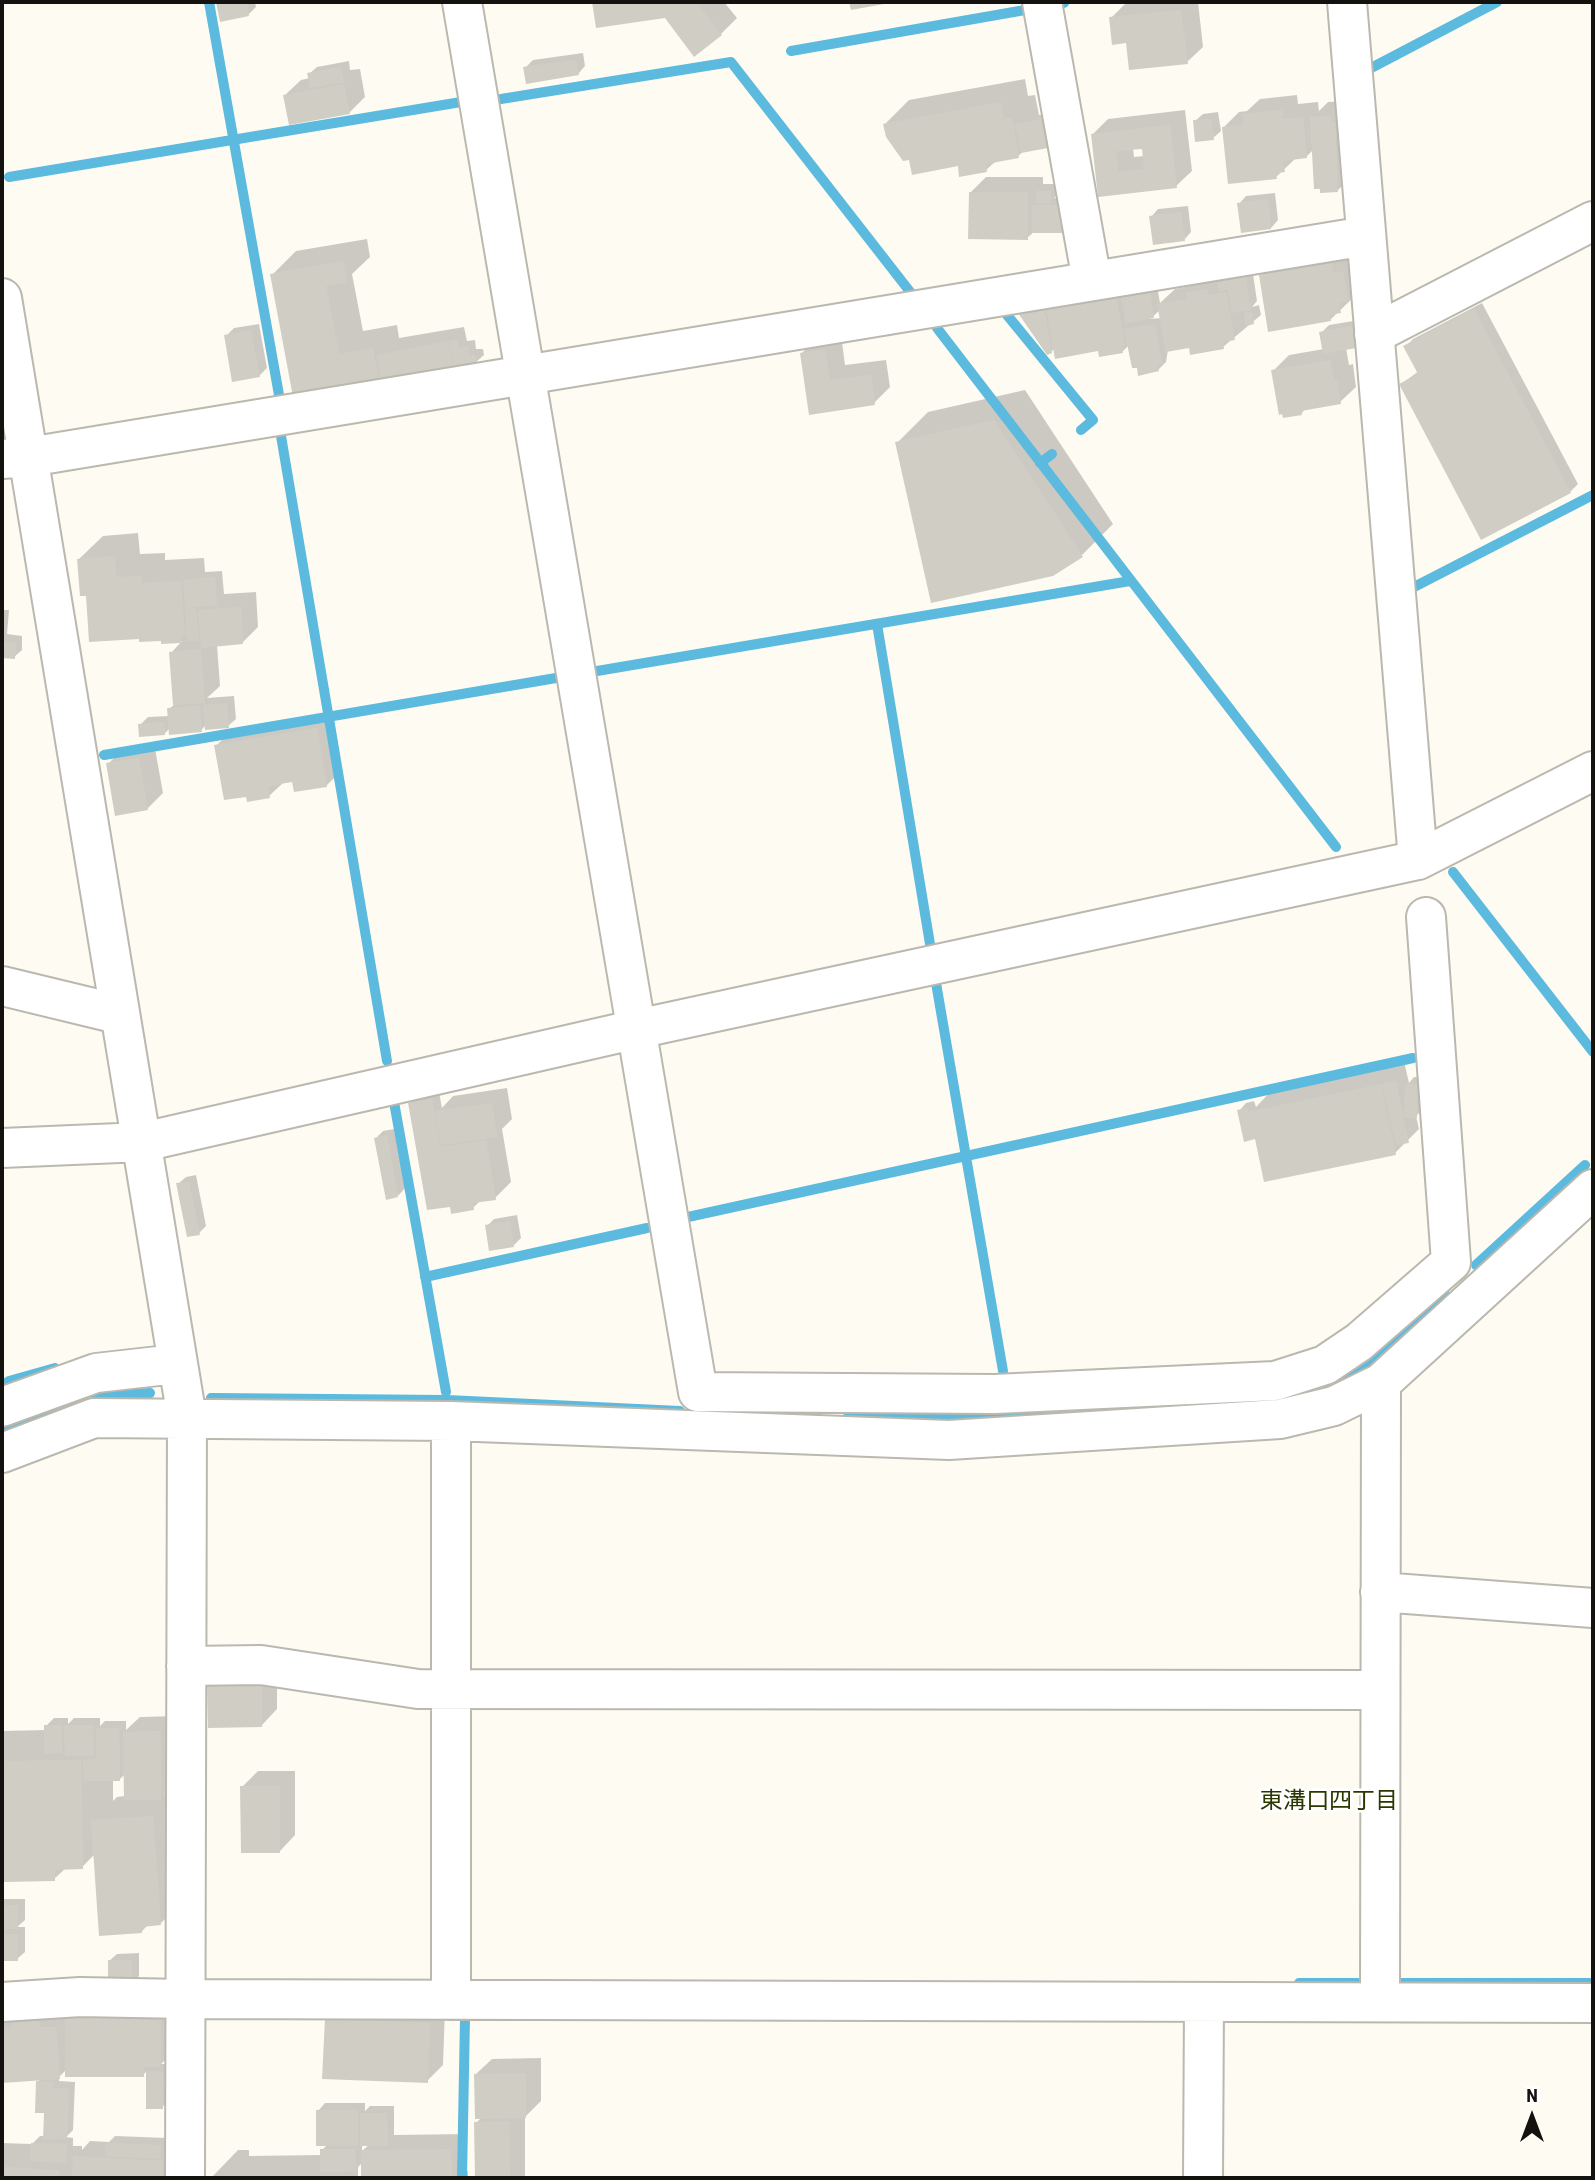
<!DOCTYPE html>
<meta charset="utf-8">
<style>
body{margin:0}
#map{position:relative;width:1595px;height:2180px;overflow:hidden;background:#fefcf2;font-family:"Roboto Condensed",sans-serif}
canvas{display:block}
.frame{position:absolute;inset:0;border:4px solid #13120f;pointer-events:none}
.north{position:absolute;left:1497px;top:2082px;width:70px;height:70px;-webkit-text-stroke:5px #fff;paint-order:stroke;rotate:0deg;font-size:19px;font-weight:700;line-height:28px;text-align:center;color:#13120f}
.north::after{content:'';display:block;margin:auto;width:24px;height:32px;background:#13120f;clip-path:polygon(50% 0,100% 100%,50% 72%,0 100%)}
</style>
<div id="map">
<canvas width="1595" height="2180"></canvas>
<div class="frame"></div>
<div class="north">N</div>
</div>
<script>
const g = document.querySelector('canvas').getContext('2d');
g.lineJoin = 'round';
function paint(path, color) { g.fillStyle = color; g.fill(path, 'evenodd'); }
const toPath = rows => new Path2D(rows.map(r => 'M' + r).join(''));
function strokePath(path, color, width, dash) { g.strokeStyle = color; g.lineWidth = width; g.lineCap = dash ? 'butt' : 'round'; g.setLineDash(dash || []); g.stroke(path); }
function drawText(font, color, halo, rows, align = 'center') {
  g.font = font + ' "Roboto Condensed","Noto Sans JP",sans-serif'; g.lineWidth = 5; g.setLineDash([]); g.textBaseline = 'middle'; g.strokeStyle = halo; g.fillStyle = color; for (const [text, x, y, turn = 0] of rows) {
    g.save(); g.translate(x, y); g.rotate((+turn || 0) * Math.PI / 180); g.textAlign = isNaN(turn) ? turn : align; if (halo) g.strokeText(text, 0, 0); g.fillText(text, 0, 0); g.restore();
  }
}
const shadow = toPath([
 [218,2,255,2,256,7,249,14,221,19],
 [593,2,724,2,737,18,721,34,666,17,597,26],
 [1127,2,1198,2,1203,47,1187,62,1128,42,1111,18],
 [583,53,585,66,578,74,525,68,533,60],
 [349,61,350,70,360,69,365,97,349,113,285,95,301,80,310,78,309,74,317,67],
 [1025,79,1028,96,1035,95,1039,115,1050,113,1055,139,1047,146,1024,151,1018,156,996,161,986,170,911,158,885,124,909,100],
 [1297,95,1298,104,1318,102,1319,111,1328,102,1346,101,1353,175,1337,191,1314,149,1307,156,1297,157,1276,177,1223,128,1239,112,1247,111,1260,99],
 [1185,110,1192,171,1176,186,1099,195,1092,135,1108,119],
 [1143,147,1144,156,1134,157,1133,148],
 [1218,112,1221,131,1213,138,1195,121,1203,114],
 [986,177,1043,177,1043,184,1058,184,1058,194,1054,198,1069,198,1069,223,1061,231,1035,231,1027,238,970,193],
 [1275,193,1278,220,1271,228,1239,204,1246,196],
 [1188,206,1191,232,1184,240,1151,217,1158,209],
 [367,239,370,257,352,274,363,331,397,325,399,338,464,327,467,341,475,340,476,349,483,349,484,355,476,362,455,363,453,366,382,376,379,379,294,395,272,275,296,251],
 [1347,248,1356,295,1330,320,1260,276,1276,260],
 [1252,267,1257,301,1252,307,1259,305,1261,315,1223,347,1191,346,1168,350,1166,362,1158,370,1129,345,1123,351,1055,348,1051,352,1020,313,1157,286,1160,303,1175,289,1196,285,1203,277],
 [1160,310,1161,318,1150,319],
 [1482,303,1578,484,1570,492,1482,538,1401,384,1419,371,1406,346,1413,339],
 [1359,320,1362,339,1355,347,1346,348,1349,365,1353,364,1356,387,1340,402,1306,408,1301,414,1273,371,1289,355,1324,349,1321,333,1329,325],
 [259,324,267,368,259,376,226,336,234,328],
 [841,334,845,365,886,360,890,387,874,403,810,413,802,353,817,337],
 [1025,390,1113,524,1082,555,897,443,928,412],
 [138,533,140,554,165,553,165,560,204,558,205,572,222,571,224,594,256,592,258,627,242,643,217,645,220,686,207,698,234,696,236,719,228,726,206,725,201,730,170,728,164,734,140,725,148,717,169,716,169,709,175,704,171,653,182,641,163,643,163,639,88,594,79,559,103,536],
 [2,610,9,610,7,634,22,636,22,650,14,657,2,656],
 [333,713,342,770,326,786,294,780,284,782,269,796,216,746,232,730],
 [154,743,163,793,147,809,108,764,124,748],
 [1404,1061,1409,1083,1414,1077,1424,1077,1424,1108,1416,1116,1419,1129,1395,1153,1256,1135,1239,1111,1246,1103,1254,1101,1256,1107,1274,1088],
 [507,1088,512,1119,502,1129,511,1182,495,1198,481,1200,473,1208,410,1103,418,1096,439,1092,442,1108,453,1096],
 [394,1129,405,1188,398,1196,376,1138,383,1131],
 [196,1175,206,1226,199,1233,178,1184,186,1177],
 [517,1215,521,1238,513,1246,487,1226,494,1219],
 [277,1669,277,1709,262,1725,209,1685],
 [176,1716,176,1782,164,1794,176,1793,184,1900,160,1924,149,1924,141,1932,95,1854,82,1867,66,1868,54,1879,2,1869,2,1731,46,1730,46,1726,54,1718,68,1718,68,1724,74,1718,100,1718,100,1726,105,1721,126,1721,126,1730,140,1717],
 [125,1774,125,1796,117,1797,113,1801,113,1779,120,1779],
 [258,1771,295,1771,295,1835,280,1851,242,1787],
 [2,1899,25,1899,25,1920,17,1927,25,1927,25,1952,17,1959,2,1960],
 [139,1953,139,1976,132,1983,109,1961,117,1954],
 [176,2000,176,2049,161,2064,170,2064,170,2100,162,2107,147,2107,147,2071,143,2075,67,2069,59,2077,59,2081,75,2082,73,2130,66,2137,73,2138,73,2146,82,2146,82,2150,90,2141,109,2142,115,2136,167,2138,177,2166,165,2178,2,2178,2,2143,32,2144,40,2136,45,2136,46,2112,37,2082,41,2079,2,2081,2,2016],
 [343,2004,445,2008,443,2065,427,2081,327,2020],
 [541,2058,541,2101,525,2117,525,2178,477,2178,476,2123,482,2117,476,2074,492,2059],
 [325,2103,365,2103,365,2111,370,2106,394,2106,394,2135,467,2134,467,2164,461,2171,468,2171,468,2178,363,2178,363,2162,358,2167,358,2178,211,2178,238,2150,249,2150,249,2156,322,2155,322,2150,328,2144,318,2111],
 [362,2144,370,2144,362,2151]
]);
const stream = toPath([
 [209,2,279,395],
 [1064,2,1064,3],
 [791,51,1025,10],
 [1373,67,1497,2],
 [501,99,731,62,911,293],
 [9,177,461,102],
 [1007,315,1093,420,1081,430],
 [937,328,1336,847],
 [281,436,387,1061],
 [1040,463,1052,454],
 [1414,587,1593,495],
 [877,624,930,944],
 [597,671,1130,581],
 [104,755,556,678],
 [1453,872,1593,1052],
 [936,983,1003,1371],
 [394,1102,446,1392],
 [688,1217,1413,1058],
 [1476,1265,1585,1165],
 [425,1277,647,1228],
 [2,1386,9,1381,55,1368],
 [1311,1394,1349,1378,1445,1294],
 [211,1398,447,1400,680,1411],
 [847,1418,978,1416,1128,1410],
 [2,1430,101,1395,150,1393],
 [1391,1978,1391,1983,1593,1983],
 [1299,1983,1363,1983],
 [462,2178,465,2018]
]);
const building = toPath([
 [216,2,247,2,249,16,220,22],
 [592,2,696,2,722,35,694,57,665,18,596,28],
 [849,2,889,2,890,3,851,10],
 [1181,10,1188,64,1129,70,1126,43,1112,45,1109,17],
 [576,60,579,75,526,84,523,67],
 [341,67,344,82,310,88,307,73],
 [344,84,350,114,289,125,283,95],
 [1001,102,1004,119,1012,118,1019,158,986,164,987,172,959,177,958,166,912,175,909,160,903,161,886,137,883,124],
 [1282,110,1283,119,1303,117,1307,158,1283,161,1285,172,1276,173,1277,179,1228,184,1222,127,1243,125,1242,114],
 [1331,116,1331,122,1335,122,1338,192,1320,193,1320,189,1314,189,1310,117],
 [1043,119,1048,148,1021,153,1015,124],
 [1211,119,1214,140,1195,142,1193,120],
 [1170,125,1177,188,1098,197,1091,134],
 [1142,149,1144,169,1118,172,1116,151],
 [1036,191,1051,191,1051,204,1036,203],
 [969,192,1028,192,1028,240,968,239],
 [1268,199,1271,229,1241,233,1237,203],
 [1032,205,1062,205,1062,233,1032,233],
 [1181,212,1185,241,1153,245,1149,216],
 [343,261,347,282,326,286,339,354,373,348,379,381,293,397,270,274],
 [1332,263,1334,273,1343,271,1349,301,1339,303,1341,313,1329,315,1331,321,1268,332,1259,275],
 [1245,273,1251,310,1232,313,1228,289,1219,291,1217,278],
 [1207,289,1208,295,1226,292,1235,340,1223,342,1224,349,1190,355,1189,348,1166,352,1157,304,1187,299,1186,293],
 [1150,293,1154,318,1126,323,1121,298],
 [1116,296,1125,346,1122,346,1123,353,1099,357,1098,351,1055,359,1046,308],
 [1044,308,1052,353,1047,355,1018,313],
 [1474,309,1571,493,1481,540,1399,384,1418,374,1403,346],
 [1252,312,1254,324,1246,326,1244,313],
 [1155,324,1162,363,1158,364,1159,371,1138,376,1137,368,1132,368,1124,329],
 [1352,326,1356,348,1323,354,1319,332],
 [251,330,260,377,232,382,224,335],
 [457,340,459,348,468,346,469,356,475,355,477,364,454,368,449,341],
 [448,341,453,368,381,381,377,355],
 [825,349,830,380,871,375,875,405,809,415,800,353],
 [1330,360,1334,380,1337,379,1341,404,1301,411,1302,415,1283,418,1282,414,1279,415,1271,370],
 [994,420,1083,557,1053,576,931,603,895,442],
 [115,556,116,577,142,576,142,583,181,581,185,636,181,636,181,643,161,644,161,641,139,642,139,639,89,642,86,596,80,596,77,559],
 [215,577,217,605,185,608,183,580],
 [241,607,243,644,201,648,198,610],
 [196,608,199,641,187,641,185,609],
 [2,641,16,643,15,659,2,658],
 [201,649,205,703,173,705,169,652],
 [227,703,229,728,205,730,203,705],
 [200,706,202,732,169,735,167,708],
 [164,722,165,735,139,737,138,724],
 [317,728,327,787,294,792,292,782,268,786,270,798,247,802,246,797,224,800,214,745],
 [139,758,148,810,115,816,106,763],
 [1396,1081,1409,1143,1396,1145,1382,1084],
 [1381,1084,1396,1155,1264,1182,1255,1139,1244,1142,1237,1110,1247,1108,1248,1112],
 [1405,1084,1417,1084,1417,1118,1404,1118],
 [432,1099,440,1147,486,1140,496,1200,473,1203,474,1210,451,1214,450,1207,427,1210,408,1103],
 [492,1103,497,1137,441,1145,435,1111],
 [387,1135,398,1197,386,1200,374,1138],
 [189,1182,200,1235,187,1237,176,1183],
 [510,1221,514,1247,489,1251,485,1225],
 [207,1684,262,1684,262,1727,208,1728],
 [44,1725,61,1725,62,1753,44,1754],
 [64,1725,93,1725,94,1756,65,1756],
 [96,1728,119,1728,120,1781,84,1781,83,1760,96,1759],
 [161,1731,161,1800,124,1800,123,1732],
 [81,1760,83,1869,55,1870,55,1881,4,1882,4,1870,2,1870,2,1761],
 [240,1786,280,1786,280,1853,241,1853],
 [153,1816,161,1925,142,1927,142,1933,99,1936,91,1820],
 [2,1905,18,1905,18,1929,2,1929],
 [2,1934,18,1934,18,1961,2,1961],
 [108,1960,132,1960,132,1985,108,1985],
 [65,2016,161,2016,161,2067,144,2067,144,2077,65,2077],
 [39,2019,40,2027,56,2027,60,2079,2,2083,2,2030,11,2029,10,2021],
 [325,2019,430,2023,428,2083,322,2079],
 [146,2071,163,2071,163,2109,146,2109],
 [526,2073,526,2118,475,2119,474,2074],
 [36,2081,53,2082,53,2088,69,2089,67,2139,43,2139,44,2113,35,2113],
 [316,2110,358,2110,358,2146,316,2146],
 [360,2113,387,2113,388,2146,360,2146],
 [509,2121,510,2178,475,2178,474,2122],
 [31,2143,67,2144,66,2163,30,2161],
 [106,2143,161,2145,160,2159,105,2156],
 [320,2149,355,2149,356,2171,320,2172],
 [451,2149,452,2178,361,2178,361,2150],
 [73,2156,163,2161,162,2178,72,2178],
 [2,2167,59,2170,58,2178,2,2178]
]);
const minor = toPath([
 [462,2,698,1392,995,1394,1275,1381,1325,1365,1359,1342,1451,1262,1426,917],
 [1042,2,1092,281],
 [1347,2,1418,860],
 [2,298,187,1418,185,2178],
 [1374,334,1593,221],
 [2,459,29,457,1366,236],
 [2,986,118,1014],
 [2,1148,143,1142,637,1029,1418,860,1593,771],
 [2,1407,96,1373,176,1364],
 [451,1421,451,2000],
 [2,1453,94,1418,451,1421,949,1440,1280,1419,1334,1406,1381,1383,1593,1189],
 [1380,1592,1593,1608],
 [186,1666,261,1665,418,1689,1380,1690],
 [2,2002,80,1997,185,1999,1593,2003],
 [1380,2002,1381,1383],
 [1203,2178,1204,2002]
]);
const neighbourhoodNames = [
 ["東溝口四丁目",1329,1802]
];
paint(shadow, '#0003');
strokePath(stream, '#5cbade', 10);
paint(building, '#d0cec4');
strokePath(minor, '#bab8af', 42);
strokePath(minor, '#fff', 38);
drawText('23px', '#2a3800', '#fff', neighbourhoodNames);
</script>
